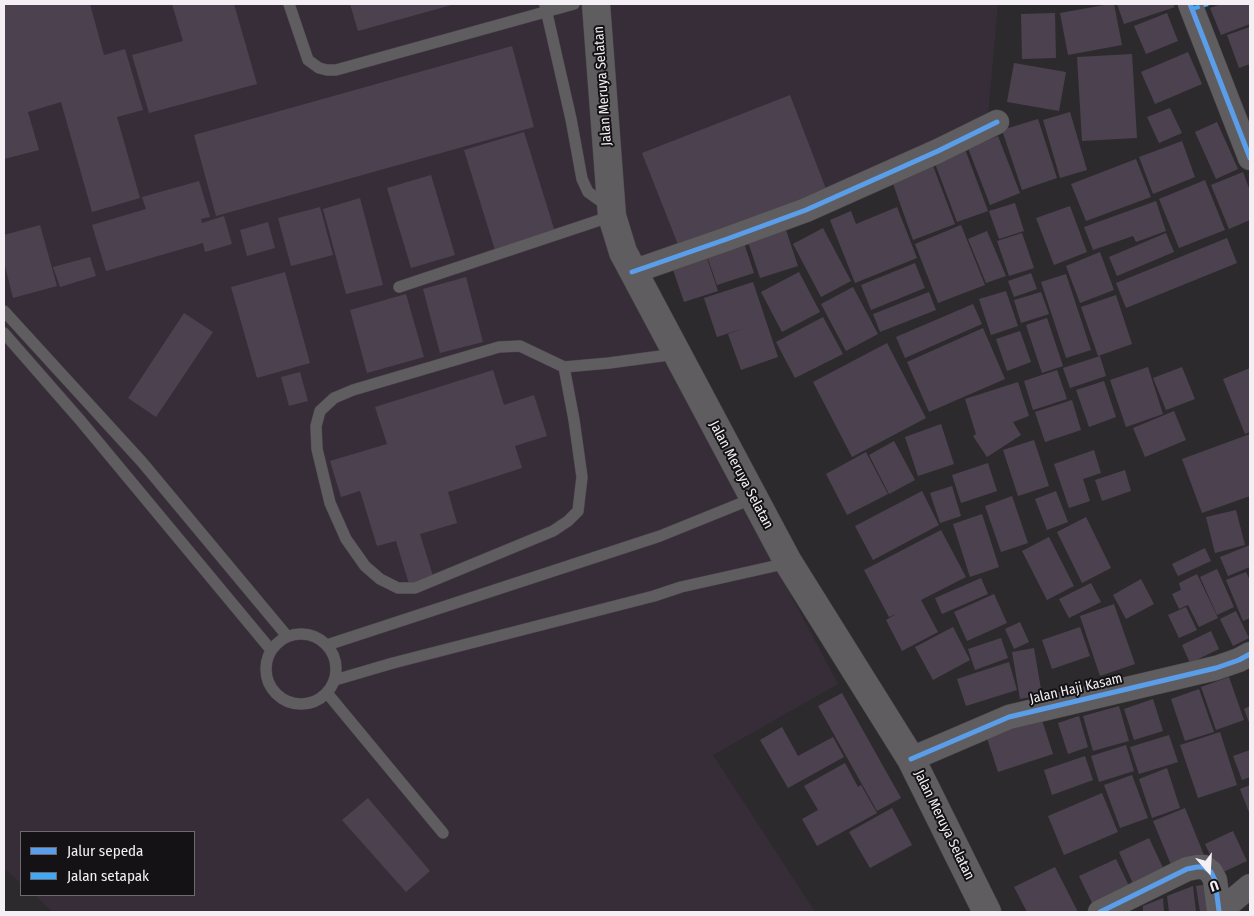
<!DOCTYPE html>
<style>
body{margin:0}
#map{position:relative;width:1254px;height:916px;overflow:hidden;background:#2d2a2e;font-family:"Fira Sans Condensed",sans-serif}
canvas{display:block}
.frame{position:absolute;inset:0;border:5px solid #f3eff5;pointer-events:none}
.legend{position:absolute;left:20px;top:831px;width:175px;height:65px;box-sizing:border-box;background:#141215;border:1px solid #6d6a6f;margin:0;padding:6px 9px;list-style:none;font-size:15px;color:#f3eff5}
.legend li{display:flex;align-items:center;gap:10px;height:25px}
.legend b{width:25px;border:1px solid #6d6a6f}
.north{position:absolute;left:1184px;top:846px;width:50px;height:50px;-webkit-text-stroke:4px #141215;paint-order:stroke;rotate:161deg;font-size:14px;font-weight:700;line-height:20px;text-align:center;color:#f3eff5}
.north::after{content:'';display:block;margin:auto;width:18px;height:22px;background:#f3eff5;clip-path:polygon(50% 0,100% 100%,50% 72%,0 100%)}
</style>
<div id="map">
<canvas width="1254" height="916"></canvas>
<div class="frame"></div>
<ul class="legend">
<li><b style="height:6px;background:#5a9eea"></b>Jalur sepeda</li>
<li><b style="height:6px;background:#3fa9f5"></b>Jalan setapak</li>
</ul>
<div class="north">U</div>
</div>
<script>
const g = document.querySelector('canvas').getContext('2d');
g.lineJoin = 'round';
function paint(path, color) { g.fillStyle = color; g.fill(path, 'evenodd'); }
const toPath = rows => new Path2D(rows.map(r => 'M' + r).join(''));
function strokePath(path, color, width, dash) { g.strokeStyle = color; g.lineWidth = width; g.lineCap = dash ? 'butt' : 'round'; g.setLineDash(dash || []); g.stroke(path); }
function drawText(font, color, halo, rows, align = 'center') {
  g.font = font + ' "Fira Sans Condensed",sans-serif'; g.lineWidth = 4; g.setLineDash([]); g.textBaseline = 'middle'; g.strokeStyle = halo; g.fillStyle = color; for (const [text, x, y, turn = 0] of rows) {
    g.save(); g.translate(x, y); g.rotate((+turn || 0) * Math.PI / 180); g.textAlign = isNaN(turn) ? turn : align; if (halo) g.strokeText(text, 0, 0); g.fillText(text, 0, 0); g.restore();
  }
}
const built = toPath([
 [4,4,998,4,988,116,840,194,619,271,838,684,713,755,815,912,53,912,34,895,194,895,194,832,21,832,21,883,4,868]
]);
const building = toPath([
 [4,4,90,4,104,55,125,49,143,110,117,117,140,198,92,212,61,102,28,112,39,150,4,159],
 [172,4,234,4,257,84,149,113,132,55,183,41],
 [350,4,455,4,358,31],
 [1110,4,1114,4,1122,45,1068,55,1060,13],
 [1117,4,1173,4,1175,7,1124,24],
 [1221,4,1250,4,1250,24,1221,35,1210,8],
 [1055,13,1056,58,1022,59,1021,14],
 [1167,13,1178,41,1146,54,1134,26],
 [1250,27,1250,64,1239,68,1227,35],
 [512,46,534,127,216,216,194,135],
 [1188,52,1202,84,1155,104,1141,72],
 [1132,54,1137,138,1082,141,1077,57],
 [1014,63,1066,72,1059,111,1007,102],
 [790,95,826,189,679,247,642,153],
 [1170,108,1182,133,1159,143,1147,117],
 [1070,112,1087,170,1060,178,1043,120],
 [1038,119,1057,178,1022,190,1002,130],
 [1217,122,1238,169,1216,179,1195,132],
 [524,132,555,232,495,250,464,150],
 [998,136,1020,193,990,205,968,148],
 [1182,141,1195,177,1153,194,1139,157],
 [965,149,988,211,957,222,934,161],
 [1136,159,1151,197,1086,221,1071,184],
 [932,163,955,224,913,240,891,178],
 [1243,172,1250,191,1250,220,1229,229,1211,185],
 [431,175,455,255,411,268,387,188],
 [1205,180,1225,230,1179,248,1159,199],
 [199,181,210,217,201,219,202,223,224,216,232,244,205,252,203,243,106,271,92,225,146,209,142,197],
 [360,198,383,285,346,294,323,209],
 [1156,201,1166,231,1136,242,1133,236,1093,250,1084,227],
 [1015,203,1024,231,999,239,989,211],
 [1070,206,1087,252,1054,265,1036,218],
 [320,207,333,255,291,266,278,218],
 [897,207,917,258,855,283,830,220,851,211,856,224],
 [268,222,275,248,247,256,240,230],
 [784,224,798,266,760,278,746,236],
 [40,225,57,286,13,298,4,262,4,235],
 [961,225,985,285,938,303,915,244],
 [823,228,851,281,821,297,793,244],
 [987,231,1006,276,986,283,968,239],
 [1022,233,1034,268,1009,276,997,241],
 [1166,233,1174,252,1117,276,1109,257],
 [1227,238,1237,263,1126,308,1116,283],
 [744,243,754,273,717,285,707,256],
 [705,252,718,291,684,302,671,264],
 [1100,252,1114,290,1080,303,1066,266],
 [90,257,96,276,60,287,53,267],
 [915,263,925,288,871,310,861,285],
 [285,272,310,363,257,378,231,287],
 [799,272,820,312,782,332,761,292],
 [1031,273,1037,289,1014,297,1008,281],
 [1066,274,1091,350,1066,358,1041,282],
 [466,277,483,342,440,353,423,289],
 [753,282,778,357,741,370,728,334,745,328,717,337,704,298],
 [853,287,878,334,846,351,821,304],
 [1006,291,1018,326,991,335,979,299],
 [929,292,936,310,880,332,873,314],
 [1041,292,1049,314,1021,323,1014,300],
 [406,294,424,357,367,373,350,310],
 [1116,295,1132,344,1098,356,1081,307],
 [973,304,982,324,905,358,896,337],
 [184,313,213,332,156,417,128,398],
 [823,317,843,354,795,378,776,342],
 [1047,318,1063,366,1042,373,1026,325],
 [983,328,1005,379,929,412,907,362],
 [1020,331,1031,362,1007,371,996,339],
 [887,343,926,418,852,457,813,382],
 [1100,356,1106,376,1070,388,1063,368],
 [1148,367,1163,414,1126,427,1110,380],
 [1182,367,1195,399,1166,410,1153,378],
 [1250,368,1250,432,1245,434,1223,379],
 [493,370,504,405,534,395,547,436,515,446,522,468,448,492,457,523,420,534,433,576,409,584,396,541,377,546,360,491,341,497,330,461,387,444,375,407],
 [1057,370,1067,399,1033,410,1024,381],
 [300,372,308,401,289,406,281,377],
 [1104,381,1116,417,1089,427,1076,390],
 [1018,382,1029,416,1013,422,1021,435,987,457,973,436,976,434,965,399],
 [1072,400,1081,430,1045,442,1035,412],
 [1174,411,1186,440,1145,457,1133,428],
 [941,424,954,464,918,476,905,437],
 [1250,434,1250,496,1202,513,1182,459],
 [1034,440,1049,486,1018,496,1003,450],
 [894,441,915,480,889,494,869,455],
 [1094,450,1101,473,1083,479,1090,501,1069,508,1054,464],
 [866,452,888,494,847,515,826,474],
 [988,463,997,491,961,503,952,475],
 [1125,470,1131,491,1102,501,1095,480],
 [952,486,961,516,940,523,930,493],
 [922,491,939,525,873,560,855,526],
 [1056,491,1068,522,1047,530,1035,499],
 [1012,496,1028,543,1001,552,985,506],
 [1236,510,1245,545,1215,553,1206,517],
 [982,514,999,567,970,577,953,524],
 [1086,517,1111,568,1082,583,1057,532],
 [941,530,966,577,921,600,938,632,902,651,886,620,896,614,889,617,864,570],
 [1049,537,1074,586,1047,600,1022,551],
 [1250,545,1250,567,1228,576,1220,557],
 [1205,548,1211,561,1178,576,1172,564],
 [1217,569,1234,607,1217,615,1200,577],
 [1246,572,1250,580,1250,618,1243,621,1226,580],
 [1197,574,1218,618,1199,627,1188,605,1179,609,1172,594,1181,590,1179,583],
 [981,578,988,594,942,614,935,598],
 [1141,579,1154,604,1126,619,1113,595],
 [1091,583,1101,602,1069,618,1059,599],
 [994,594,1007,623,967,641,954,612],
 [1114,604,1135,664,1100,676,1080,616],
 [1186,607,1197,630,1179,638,1168,615],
 [1236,611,1249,638,1233,646,1220,619],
 [1020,622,1029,642,1014,649,1005,629],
 [953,627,970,660,933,680,915,647],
 [1080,627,1090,656,1052,669,1042,640],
 [1211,631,1219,649,1190,663,1182,645],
 [1001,638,1008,658,975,670,968,649],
 [1034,648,1042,695,1020,699,1012,652],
 [1009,662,1017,690,966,706,957,679],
 [1229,677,1244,720,1216,730,1201,687],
 [1199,689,1214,732,1185,741,1171,699],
 [842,693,901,798,877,811,818,706],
 [1153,699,1163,731,1134,740,1124,709],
 [1119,706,1129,741,1093,751,1083,716],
 [1250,706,1250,725,1244,709],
 [1079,716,1088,747,1068,754,1058,723],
 [1041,717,1053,754,998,772,986,735],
 [782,727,798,756,833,737,844,757,788,788,760,740],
 [1220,732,1237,785,1198,798,1180,745],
 [1169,735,1178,762,1139,774,1130,747],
 [1126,745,1134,771,1099,782,1091,756],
 [1250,750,1250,777,1242,780,1233,756],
 [1085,756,1093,780,1052,795,1044,770],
 [845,763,858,787,861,785,877,813,817,846,802,819,818,810,804,786],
 [1167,768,1180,808,1152,818,1139,779],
 [1132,775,1148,818,1120,828,1104,785],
 [1250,785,1250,815,1240,789],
 [1102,793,1118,832,1064,855,1048,816],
 [368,798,430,871,406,892,342,820],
 [892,808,912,845,870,868,849,832],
 [1185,808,1206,860,1174,872,1153,821],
 [1233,831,1247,861,1219,874,1205,844],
 [1149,838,1165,872,1134,886,1119,852],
 [1116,859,1130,888,1093,905,1079,876],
 [1055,867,1078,912,1027,912,1014,887],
 [1213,883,1217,912,1200,912,1196,886],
 [1193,886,1196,912,1169,912,1167,896],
 [1163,898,1164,912,1143,912,1143,906]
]);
const service = toPath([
 [289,4,308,60,319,68,327,70,336,70,574,4],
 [545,5,571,119,582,179,588,192,602,202,611,202],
 [399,287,612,216],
 [4,311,142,462,287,636],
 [4,333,80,420,271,650],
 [564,367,520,346,499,347,353,390,334,398,320,411,316,426,317,449,330,503,346,539,365,566,380,579,398,588,415,588,553,531,568,521,578,511,582,477,574,420,564,367,609,363,676,354],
 '266 669a35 35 0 1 1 70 0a35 35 0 1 1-70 0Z',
 [327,645,660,536,754,498],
 [335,680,393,663,654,596,681,587,788,563],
 [327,693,443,833]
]);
const minor = toPath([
 [1190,4,1250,158],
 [632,272,727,239,806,210,938,151,997,122],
 [911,759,1009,717,1216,668,1239,660,1250,654],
 [1100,912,1187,869,1197,867,1204,867,1211,872,1215,880,1219,911],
 [1219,912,1250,886]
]);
const secondary = toPath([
 [596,4,612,216,623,252,788,562,911,759,987,912]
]);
const quiet = toPath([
 [1192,9,1208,4]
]);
const cycleway = toPath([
 [1190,4,1250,158],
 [632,272,727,239,806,210,938,151,997,122],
 [911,759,1009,717,1216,668,1239,660,1250,654],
 [1100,912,1187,869,1197,867,1204,867,1211,872,1215,880,1219,911]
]);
const streetNames = [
 ["Jalan Meruya Selatan",603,86,-94],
 ["Jalan Meruya Selatan",741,475,62],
 ["Jalan Haji Kasam",1076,689,-13],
 ["Jalan Meruya Selatan",944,825,64]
];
paint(built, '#362d38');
paint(building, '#4c424f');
strokePath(service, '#4a474b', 12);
strokePath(minor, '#4a474b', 25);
strokePath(secondary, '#4a474b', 29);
strokePath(service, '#605d60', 11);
strokePath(minor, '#605d60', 24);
strokePath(secondary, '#605d60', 28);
strokePath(quiet, '#3fa9f5', 4, [8, 4]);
strokePath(cycleway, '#5a9eea', 5);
drawText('14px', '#f3eff5', '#141215', streetNames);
</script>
